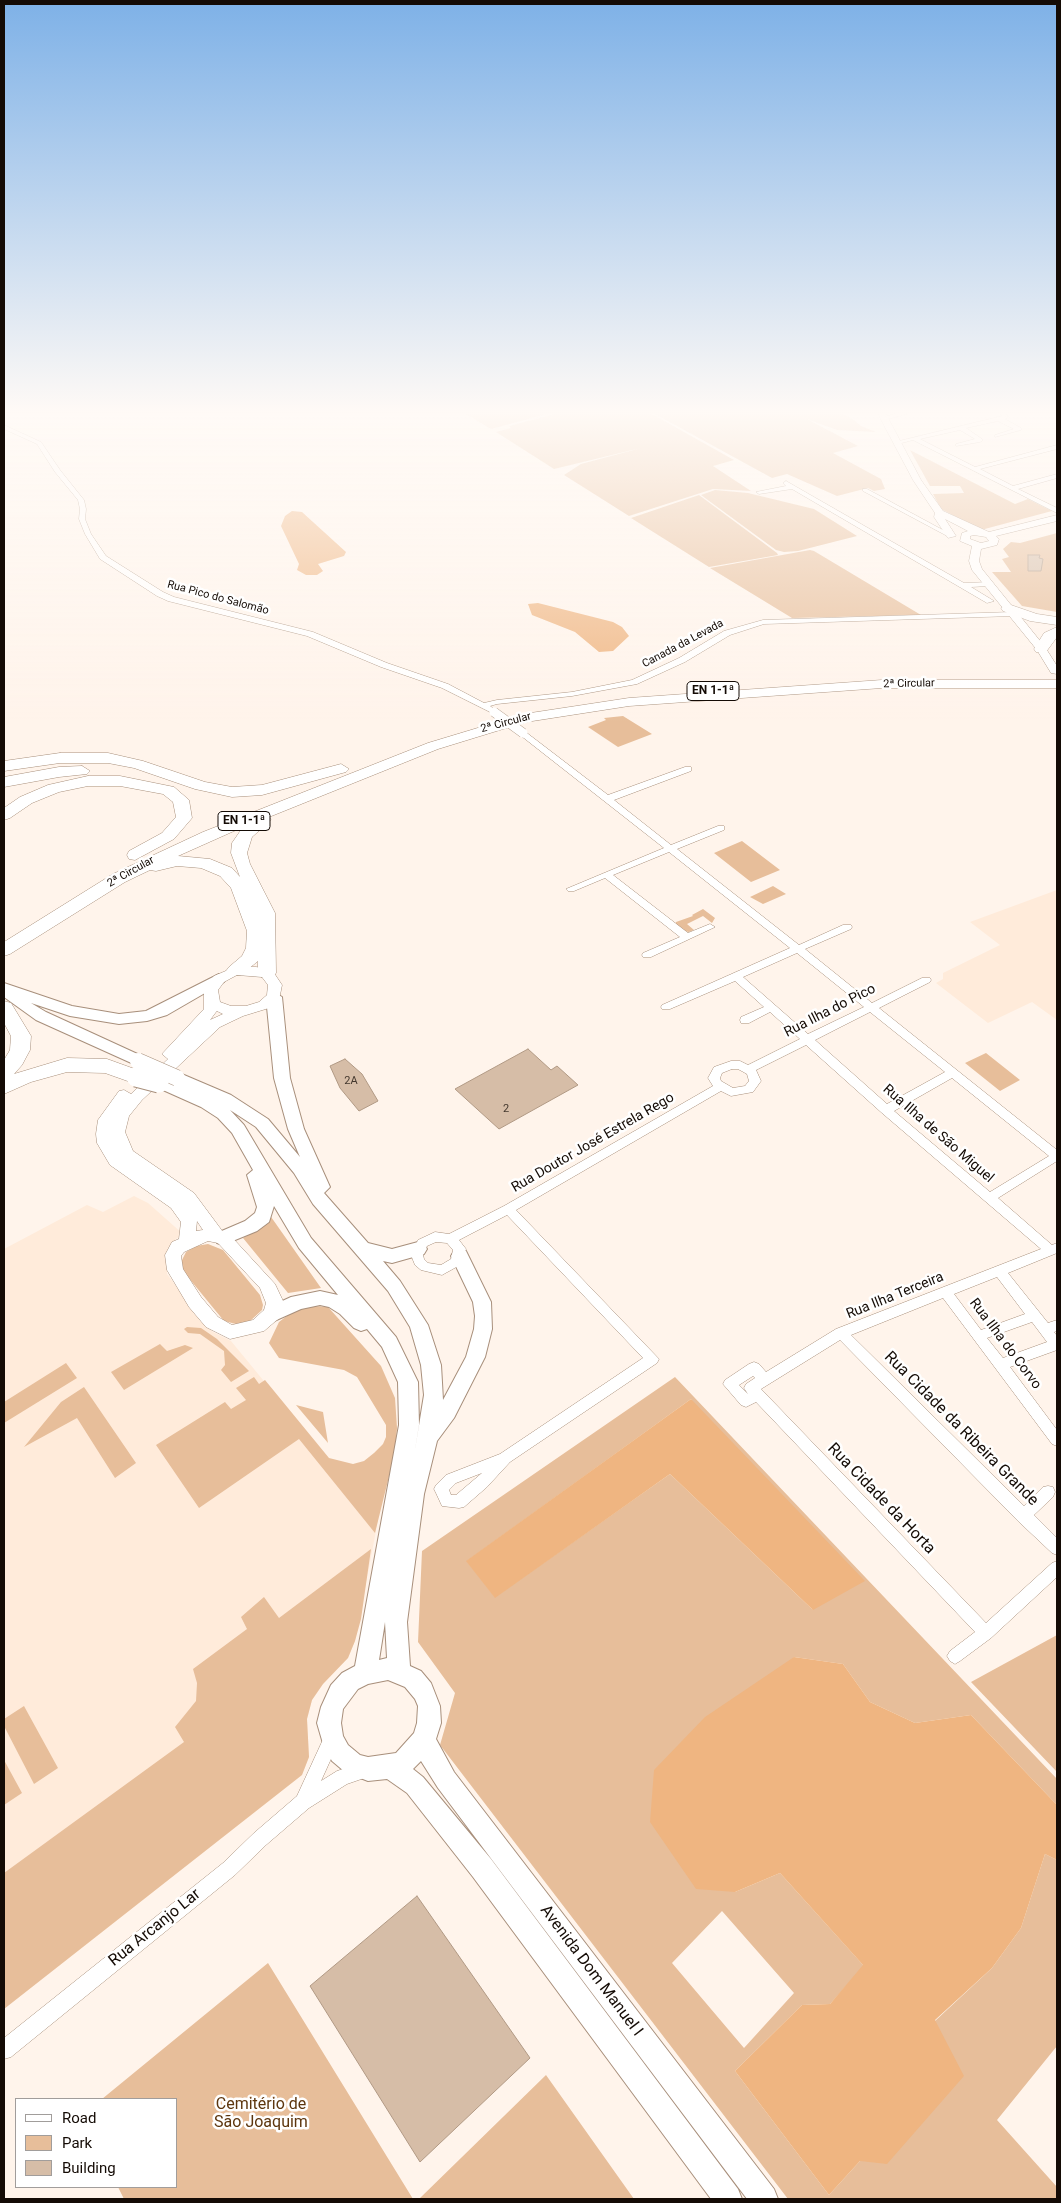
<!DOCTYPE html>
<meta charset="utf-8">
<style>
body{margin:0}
#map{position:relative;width:1061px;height:2203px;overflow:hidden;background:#fff4eb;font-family:Roboto,sans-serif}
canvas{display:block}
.frame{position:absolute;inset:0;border:5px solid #140b05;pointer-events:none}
.legend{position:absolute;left:15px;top:2098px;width:162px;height:90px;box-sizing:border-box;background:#fff;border:1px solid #a19d9b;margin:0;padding:6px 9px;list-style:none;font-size:15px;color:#140b05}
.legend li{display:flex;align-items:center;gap:10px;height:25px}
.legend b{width:25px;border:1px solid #a19d9b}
</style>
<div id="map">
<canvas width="1061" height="2203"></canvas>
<div class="frame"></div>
<ul class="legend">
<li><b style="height:6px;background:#fff"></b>Road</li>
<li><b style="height:14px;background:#e7be9a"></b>Park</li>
<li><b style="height:14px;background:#d6bda7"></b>Building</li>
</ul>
</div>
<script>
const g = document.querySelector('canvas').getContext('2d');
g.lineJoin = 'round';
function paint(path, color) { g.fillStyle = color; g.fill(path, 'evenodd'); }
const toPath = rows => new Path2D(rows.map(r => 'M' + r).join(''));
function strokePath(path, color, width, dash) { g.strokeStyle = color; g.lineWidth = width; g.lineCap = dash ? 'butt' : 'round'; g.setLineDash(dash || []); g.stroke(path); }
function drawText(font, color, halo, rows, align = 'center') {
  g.font = font + ' Roboto,sans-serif'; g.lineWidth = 5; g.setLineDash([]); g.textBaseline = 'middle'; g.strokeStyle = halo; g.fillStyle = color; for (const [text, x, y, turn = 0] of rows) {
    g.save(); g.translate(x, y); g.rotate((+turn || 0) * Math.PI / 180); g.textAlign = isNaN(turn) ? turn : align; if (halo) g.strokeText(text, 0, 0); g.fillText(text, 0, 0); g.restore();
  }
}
const built = toPath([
 [1057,890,1057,1020,1032,1002,988,1023,936,983,943,979,943,973,1000,945,970,922],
 [134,1196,148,1203,183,1234,176,1239,167,1254,167,1274,206,1326,213,1332,231,1341,378,1520,355,1641,348,1658,323,1684,312,1700,307,1719,309,1757,302,1775,4,2009,4,1249,87,1205,103,1212]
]);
const green = toPath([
 [466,414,547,414,491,429],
 [555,414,652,414,734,460,713,466,751,491,713,489,629,516,564,475,581,464,641,448,554,469,496,432,511,428,509,426],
 [655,414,843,414,854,420,861,426,876,432,837,430,807,419,858,446,833,453,881,479,885,489,874,491,868,488,837,496,787,474,772,478],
 [910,450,1015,504,1028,499,1052,511,981,530,941,509,933,494,964,493,960,486,930,486],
 [715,490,748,493,814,509,857,536,798,551,784,552,776,550,701,495],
 [699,495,777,553,778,555,709,567,631,518],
 [1057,533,1057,612,1022,606,992,572,1011,572,1002,559,1009,557,1003,549,1011,542,1020,543],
 [810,550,814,551,921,615,792,618,710,568],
 [623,716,652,734,618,747,588,727,606,720,604,718],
 [742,841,780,870,751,882,714,853],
 [773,886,786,894,763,904,750,897],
 [703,909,715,918,712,923,703,916,687,924,694,930,689,932,683,931,675,925,676,922,693,916,692,915],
 [986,1053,1020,1080,1000,1091,965,1063],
 [269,1214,321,1288,288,1293,243,1238,254,1232],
 [208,1244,223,1250,260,1295,263,1305,262,1310,249,1322,236,1324,224,1321,183,1271,181,1262,186,1252,196,1246],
 [301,1305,328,1307,381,1366,395,1398,397,1428,395,1452,375,1533,299,1439,199,1508,156,1445,225,1402,231,1409,246,1400,236,1388,254,1377,259,1384,265,1380,329,1458,353,1464,364,1461,374,1453,383,1444,386,1437,386,1425,357,1377,344,1370,279,1358,269,1343,279,1322],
 [187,1327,201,1328,217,1339,249,1371,231,1382,221,1370,225,1365,224,1351,200,1334,188,1333,184,1329],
 [160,1344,167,1351,185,1345,193,1348,124,1390,111,1372],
 [66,1363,77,1378,4,1423,4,1402],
 [675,1377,1057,1779,1057,1805,971,1715,915,1723,870,1702,843,1664,794,1657,735,1892,780,1873,864,1966,830,2004,802,2005,735,2071,829,2195,860,2161,935,2021,992,1968,1021,1928,1045,1854,1057,1860,1057,2046,997,2120,1057,2187,1057,2199,788,2199,440,1745,455,1693,418,1642,422,1551],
 [691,1399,813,1610,670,1474,495,1597,467,1561],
 [722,1911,794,1993,744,2048,672,1963],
 [84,1387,136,1463,115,1478,77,1418,24,1447,61,1402],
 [296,1405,323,1412,328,1443],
 [371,1549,361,1619,355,1641,348,1658,323,1684,312,1700,307,1719,309,1757,302,1775,4,2009,4,1873,184,1742,175,1727,196,1701,197,1683,193,1669,247,1629,241,1617,264,1597,279,1618],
 [1057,1635,1057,1772,971,1682],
 [24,1706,58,1768,34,1784,4,1726,4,1719],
 [4,1760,22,1793,4,1805],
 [268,1963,413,2199,124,2199,118,2187,176,2187,176,2099,102,2099],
 [546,2075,634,2199,419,2199]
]);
const forest = toPath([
 [292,511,302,512,346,552,344,556,318,564,323,571,317,575,306,575,297,570,299,564,281,526,285,516],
 [538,603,613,622,622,627,629,636,613,651,599,652,575,632,532,615,528,604],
 [691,1399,865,1581,813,1610,670,1474,495,1598,466,1561],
 [794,1657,843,1664,870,1702,915,1723,971,1715,1057,1805,1057,1860,1045,1854,1021,1928,992,1968,935,2020,964,2076,887,2164,860,2161,829,2195,735,2071,802,2005,830,2004,863,1965,780,1873,735,1892,696,1889,650,1822,654,1770,705,1717]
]);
const building = toPath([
 [1028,555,1040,555,1039,558,1043,559,1041,571,1028,571,1028,555],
 [528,1049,551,1070,557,1066,578,1085,499,1129,455,1089,528,1049],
 [345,1059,362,1074,378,1101,359,1111,340,1088,330,1066,345,1059],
 [417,1896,530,2058,420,2162,310,1986,417,1896]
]);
const minor = toPath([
 [894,414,907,414,884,420,881,418,894,414],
 [1000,414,1006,414,1008,417,1005,419,1021,428,1021,430,995,437,995,435,1014,429,998,421,966,428,982,439,982,441,980,442,956,446,956,444,975,439,960,430,920,439,975,467,1057,445,1057,449,980,469,1013,486,1057,474,1057,478,1018,489,1057,508,1057,513,913,440,898,444,895,442,1002,416,1000,414],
 [4,425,41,442,60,470,84,500,86,509,85,519,91,534,106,556,163,592,174,597,313,632,387,663,448,684,484,703,497,700,572,692,632,680,679,658,724,631,763,620,1013,612,1017,614,1013,616,764,624,730,635,685,662,637,684,572,696,497,704,490,706,498,712,494,714,442,688,381,667,307,636,168,601,157,596,100,559,85,534,79,519,80,509,78,500,55,472,37,444,4,429,4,425],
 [786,481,964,583,991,582,991,586,988,586,971,587,994,601,987,603,792,489,759,494,756,492,786,486,783,483,786,481],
 [863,489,867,489,954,536,949,537,863,491,863,489],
 [523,730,608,795,685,767,691,767,691,771,614,800,671,845,718,826,724,826,724,830,677,849,799,945,843,925,851,925,852,927,851,929,805,949,872,1003,922,978,930,978,931,980,930,982,879,1008,1057,1150,1057,1161,998,1198,1052,1245,1057,1243,1057,1253,1008,1273,1048,1323,1057,1320,1057,1331,1054,1332,1057,1336,1057,1350,1010,1367,1057,1430,1057,1446,1052,1444,943,1298,851,1335,1024,1506,1043,1487,1048,1486,1053,1487,1055,1492,1053,1497,1034,1515,1057,1538,1057,1555,1052,1553,1018,1521,840,1340,761,1389,986,1623,1052,1563,1057,1561,1057,1577,991,1638,960,1661,955,1664,950,1661,947,1656,950,1651,975,1632,756,1402,746,1407,741,1405,723,1384,725,1380,749,1364,754,1362,759,1364,766,1372,836,1329,1041,1249,882,1113,806,1045,756,1070,761,1081,753,1092,731,1096,721,1091,516,1210,659,1359,657,1363,510,1462,487,1487,464,1507,459,1508,442,1506,436,1493,434,1489,436,1485,446,1475,500,1454,643,1358,507,1215,459,1240,466,1249,462,1262,460,1265,442,1275,421,1270,415,1265,411,1255,418,1240,435,1232,449,1234,504,1206,713,1086,708,1078,714,1067,731,1061,740,1061,748,1065,800,1039,770,1012,749,1023,741,1023,740,1020,741,1017,764,1007,735,981,670,1009,662,1009,661,1007,662,1005,790,948,669,852,613,875,688,933,710,924,715,927,651,957,643,957,642,955,643,953,680,937,605,878,574,891,568,891,566,889,664,848,520,735,520,731,523,730],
 [797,953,864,1007,808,1034,743,977,797,953],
 [870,1012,945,1072,887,1104,815,1040,870,1012],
 [732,1069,738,1069,747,1074,749,1081,745,1086,733,1088,721,1081,720,1078,722,1073,732,1069],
 [952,1078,1049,1156,990,1192,894,1111,952,1078],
 [436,1242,447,1243,453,1250,451,1259,441,1265,428,1263,424,1259,423,1255,427,1246,436,1242],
 [997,1277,1025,1314,981,1330,954,1294,997,1277],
 [1032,1322,1047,1342,1003,1358,987,1338,1032,1322],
 [753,1376,755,1378,746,1384,744,1388,748,1394,739,1385,753,1376],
 [482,1473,456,1495,451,1495,449,1490,456,1483,482,1473],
 [332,1731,338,1733,340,1739,321,1781,337,1771,364,1762,370,1764,372,1770,370,1776,347,1784,309,1808,266,1845,235,1875,11,2057,4,2059,4,2038,223,1863,254,1833,297,1796,326,1733,332,1731]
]);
const tertiary = toPath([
 [878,414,886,414,921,480,943,511,989,532,1057,515,1057,521,996,536,999,539,997,545,981,549,979,561,982,569,1045,647,1057,666,1057,674,1051,673,1037,650,972,570,969,561,972,546,960,541,962,533,968,531,945,519,956,536,948,538,934,517,935,513,913,480,878,414],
 [974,535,986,537,989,541,981,543,970,539,970,536,974,535],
 [235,967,256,967,272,970,282,985,279,1000,269,1008,243,1016,220,1027,142,1100,129,1116,125,1132,133,1151,194,1193,223,1232,229,1234,275,1284,284,1303,278,1319,264,1331,230,1339,206,1327,189,1307,167,1270,165,1255,172,1242,179,1239,181,1222,171,1208,110,1165,97,1143,96,1134,98,1120,119,1091,124,1090,131,1094,168,1059,162,1054,204,1009,204,989,214,976,235,967],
 [237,975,262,977,268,985,267,995,259,1002,246,1006,231,1006,220,1002,218,990,224,982,237,975],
 [217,1011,223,1014,210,1020,216,1012,217,1011],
 [197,1221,203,1230,196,1231,197,1221],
 [208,1241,218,1243,260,1288,266,1303,264,1310,253,1320,232,1325,218,1317,201,1297,183,1269,181,1256,184,1252,208,1241]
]);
const secondary = toPath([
 [219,974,224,976,226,979,224,982,167,1015,147,1021,119,1024,70,1016,31,1003,46,1012,144,1057,146,1061,144,1065,138,1066,36,1020,4,997,4,983,72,1006,119,1014,146,1011,219,974],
 [274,992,282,997,290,1078,304,1129,330,1187,324,1193,368,1243,392,1249,418,1242,424,1244,427,1249,424,1254,392,1263,383,1261,400,1281,428,1325,441,1365,443,1400,466,1357,474,1329,475,1316,473,1302,451,1256,454,1251,460,1249,466,1251,491,1302,492,1329,485,1357,454,1418,437,1441,424,1494,407,1622,410,1666,421,1671,431,1683,440,1706,441,1723,436,1739,454,1772,774,2189,778,2199,747,2199,438,1788,421,1761,413,1769,423,1777,491,1859,738,2189,742,2199,711,2199,473,1877,407,1793,387,1779,368,1781,345,1772,332,1761,324,1747,317,1723,321,1707,331,1685,342,1673,355,1666,399,1425,398,1382,382,1347,367,1329,361,1331,354,1328,340,1314,329,1307,320,1305,301,1309,272,1322,265,1319,263,1314,265,1309,291,1297,320,1291,338,1295,299,1248,274,1206,269,1222,257,1231,223,1245,217,1243,214,1238,217,1233,245,1221,255,1213,257,1207,247,1175,253,1170,232,1133,218,1118,201,1107,154,1086,152,1082,154,1078,160,1076,170,1080,171,1074,177,1072,231,1095,268,1119,300,1157,288,1129,274,1078,266,997,274,992],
 [230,1110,256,1127,294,1173,313,1204,388,1291,410,1327,421,1365,424,1395,414,1456,419,1425,418,1382,396,1337,311,1238,244,1125,230,1110],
 [385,1622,387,1658,379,1660,385,1622],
 [388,1680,405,1687,415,1699,418,1706,417,1723,414,1733,396,1753,368,1757,360,1755,348,1745,343,1736,341,1723,343,1709,358,1689,368,1684,388,1680]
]);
const trunk = toPath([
 [1008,604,1037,614,1057,617,1057,625,1030,621,1003,611,1001,608,1008,604],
 [1057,627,1057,637,1046,652,1036,652,1034,649,1044,633,1057,627],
 [882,680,1057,680,1057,688,882,688,629,706,526,722,438,749,269,817,271,819,269,822,252,837,247,853,250,864,275,913,276,973,273,977,261,977,258,973,258,961,241,975,229,975,226,971,229,967,242,956,246,948,247,931,231,888,220,876,201,868,177,866,156,871,150,870,125,882,10,954,4,956,4,942,113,874,203,832,428,743,524,714,629,698,882,680],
 [243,827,232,843,231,853,240,877,232,868,210,859,178,856,243,827],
 [60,753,108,753,143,761,205,782,232,787,262,785,341,764,349,769,346,772,262,795,232,797,195,789,134,768,108,763,60,763,4,771,4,761,60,753],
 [82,766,90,771,87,774,59,777,4,787,4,777,59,767,82,766],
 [88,776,120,776,174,787,189,800,192,818,174,839,135,860,129,859,127,855,129,851,162,833,176,817,173,802,163,794,120,786,88,786,59,792,32,803,10,818,4,820,4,808,20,797,48,785,88,776],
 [4,1001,11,1003,31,1036,30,1050,22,1065,14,1074,67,1058,107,1059,143,1072,146,1077,143,1082,136,1084,105,1073,67,1072,31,1082,4,1094,4,1060,10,1050,11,1036,4,1023,4,1001]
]);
const minorBridge = toPath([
 [494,712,523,733]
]);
const secondaryBridge = toPath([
 [138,1061,177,1078]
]);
const trunkBridge = toPath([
 [136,1077,159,1083]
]);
const farStreetnames = [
 ["Rua Pico do Salomão",218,598,15],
 ["Canada da Levada",683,644,-28],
 ["2ª Circular",909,684,-1],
 ["2ª Circular",506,723,-15],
 ["2ª Circular",131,872,-29]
];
const numberNames = [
 ["2A",351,1081],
 ["2",506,1109]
];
const shields = [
 [713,691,52],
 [244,821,52]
];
const shieldNames = [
 ["EN 1-1ª",713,691],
 ["EN 1-1ª",244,821]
];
const streetNames = [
 ["Rua Ilha do Pico",830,1011,-27],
 ["Rua Ilha de São Miguel",938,1134,41],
 ["Rua Doutor José Estrela Rego",593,1143,-30],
 ["Rua Ilha Terceira",895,1296,-22],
 ["Rua Ilha do Corvo",1005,1344,53]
];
const nearStreetnames = [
 ["Rua Cidade da Ribeira Grande",961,1429,45],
 ["Rua Cidade da Horta",881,1499,46],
 ["Rua Arcanjo Lar",155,1928,-39],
 ["Avenida Dom Manuel I",591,1971,53]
];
const nearParknames = [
 ["Cemitério de",261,2105],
 ["São Joaquim",261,2123]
];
paint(built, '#ffebda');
paint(green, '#e7be9a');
paint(forest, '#efb581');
paint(building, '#d6bda7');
strokePath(building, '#b19984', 1);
strokePath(minor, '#a88f7b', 1);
strokePath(tertiary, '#a88f7b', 1);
strokePath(secondary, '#a88f7b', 2);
strokePath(trunk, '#a88f7b', 1);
paint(minor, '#fff');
paint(tertiary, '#fff');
paint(secondary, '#fff');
paint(trunk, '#fff');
strokePath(minorBridge, '#a88f7b', 10, []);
strokePath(secondaryBridge, '#a88f7b', 17, []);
strokePath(trunkBridge, '#a88f7b', 21, []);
strokePath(minorBridge, '#fff', 9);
strokePath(secondaryBridge, '#fff', 16);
strokePath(trunkBridge, '#fff', 19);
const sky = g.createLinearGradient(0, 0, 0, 723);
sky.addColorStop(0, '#7eb1e7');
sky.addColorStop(0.57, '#fffaf6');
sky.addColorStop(1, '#fffaf600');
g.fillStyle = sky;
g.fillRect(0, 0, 1061, 723);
drawText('11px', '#140b05', '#fff', farStreetnames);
drawText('11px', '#44382e', null, numberNames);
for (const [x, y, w] of shields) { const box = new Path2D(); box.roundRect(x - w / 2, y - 9.5, w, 19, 4); g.fillStyle = '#fff'; g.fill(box); strokePath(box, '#140b05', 1); }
drawText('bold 12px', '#140b05', null, shieldNames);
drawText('14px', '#140b05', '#fff', streetNames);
drawText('16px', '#140b05', '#fff', nearStreetnames);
drawText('16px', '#5d360e', '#fff', nearParknames);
</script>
